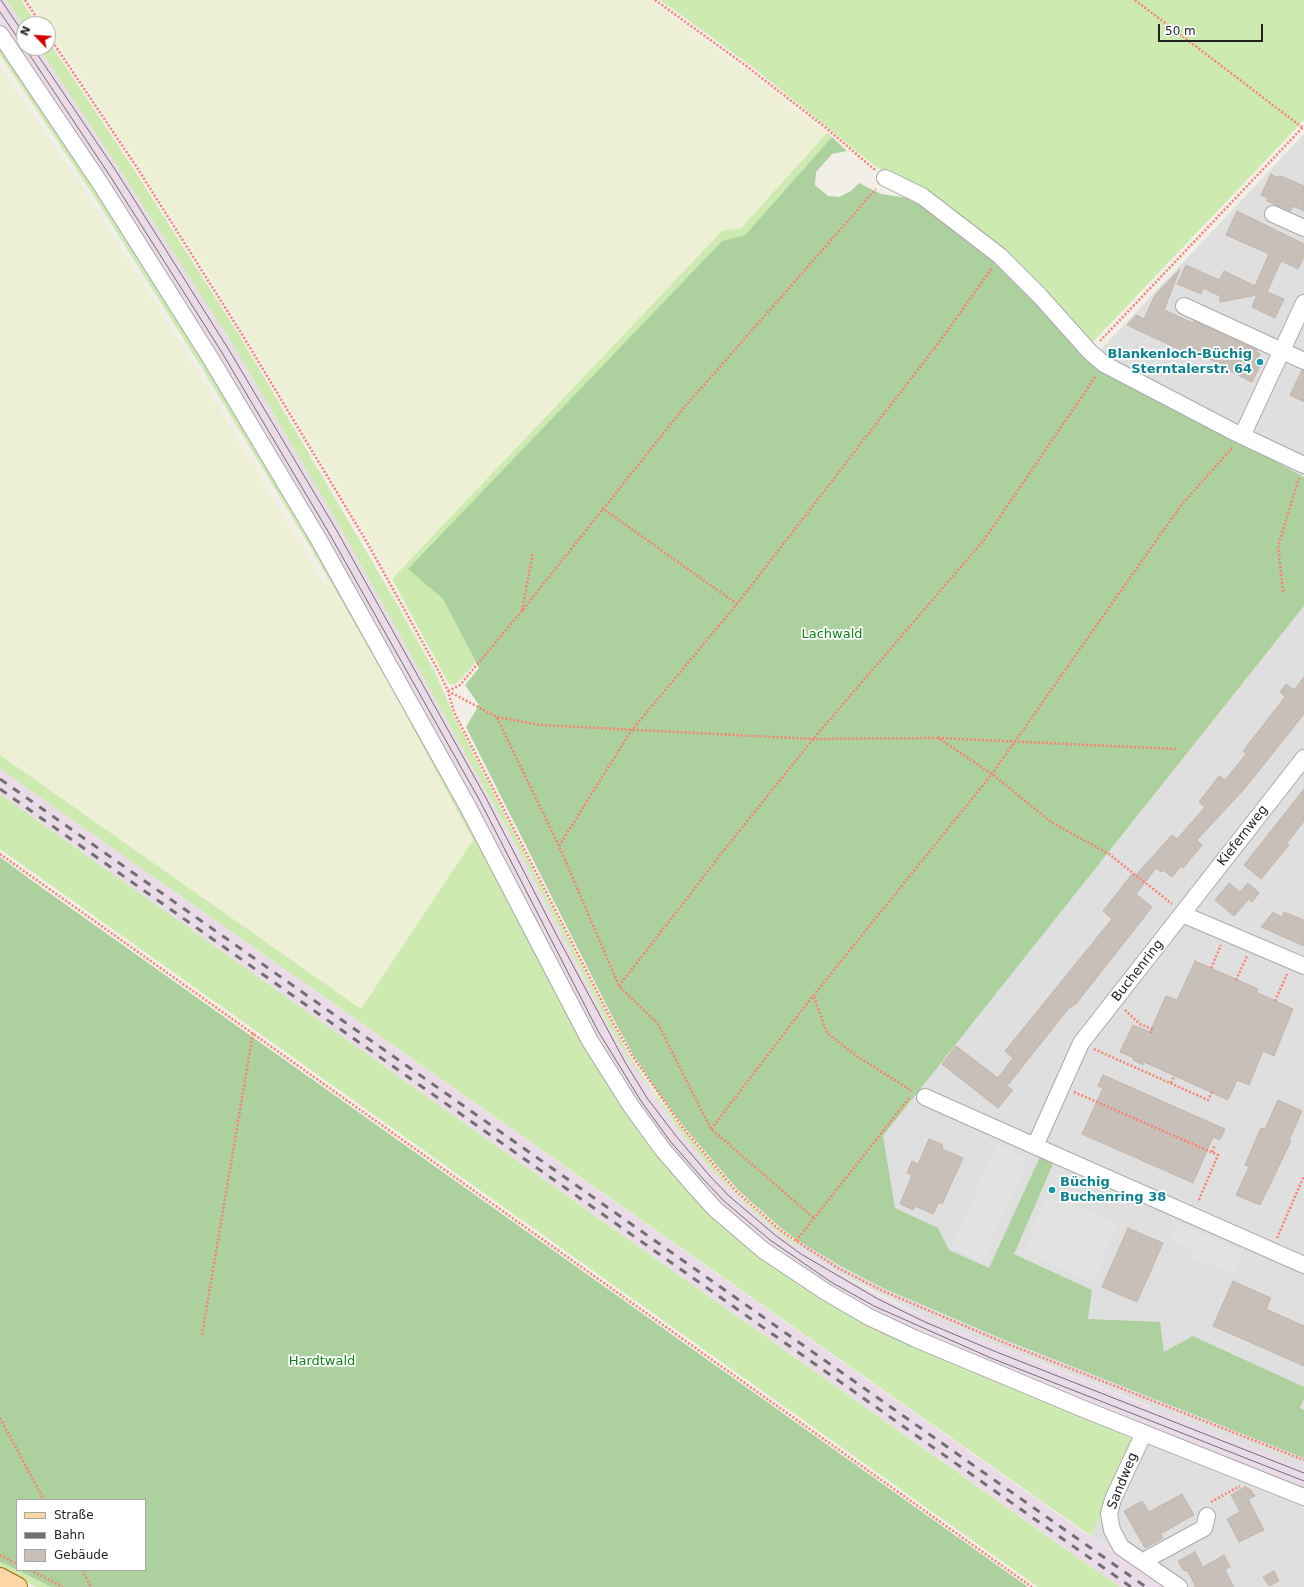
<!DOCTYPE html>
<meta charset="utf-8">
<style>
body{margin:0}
#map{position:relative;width:1304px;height:1587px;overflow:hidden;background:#f2efe9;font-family:"DejaVu Sans",sans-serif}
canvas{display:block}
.legend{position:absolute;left:16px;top:1499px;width:130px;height:72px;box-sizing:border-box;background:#fff;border:1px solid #a7a7a7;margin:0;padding:5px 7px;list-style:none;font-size:12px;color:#222}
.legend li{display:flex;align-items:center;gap:8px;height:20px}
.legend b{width:20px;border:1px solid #a7a7a7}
.north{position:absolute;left:16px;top:16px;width:40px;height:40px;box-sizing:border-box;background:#fff;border:1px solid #a7a7a7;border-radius:50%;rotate:295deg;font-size:11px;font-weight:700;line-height:16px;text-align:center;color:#222}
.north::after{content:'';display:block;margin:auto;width:14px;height:18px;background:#d40000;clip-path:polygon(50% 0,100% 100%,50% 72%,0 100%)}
.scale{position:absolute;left:1158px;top:24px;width:105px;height:18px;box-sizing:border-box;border:2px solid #222;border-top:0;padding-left:5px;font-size:12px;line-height:14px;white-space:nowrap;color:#222;-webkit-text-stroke:3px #fff;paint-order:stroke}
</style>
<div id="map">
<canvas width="1304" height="1587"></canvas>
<ul class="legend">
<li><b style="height:5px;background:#fcd6a4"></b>Straße</li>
<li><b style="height:5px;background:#707070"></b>Bahn</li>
<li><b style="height:11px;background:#c7bfb8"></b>Gebäude</li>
</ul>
<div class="north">N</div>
<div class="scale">50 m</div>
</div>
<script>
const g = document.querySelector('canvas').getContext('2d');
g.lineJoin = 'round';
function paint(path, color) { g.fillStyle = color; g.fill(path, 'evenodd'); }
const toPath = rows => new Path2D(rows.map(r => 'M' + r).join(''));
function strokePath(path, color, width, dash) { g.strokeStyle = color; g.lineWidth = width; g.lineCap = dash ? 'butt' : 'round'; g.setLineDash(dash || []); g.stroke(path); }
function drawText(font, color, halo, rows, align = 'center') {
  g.font = font + ' "DejaVu Sans",sans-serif'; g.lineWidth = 3.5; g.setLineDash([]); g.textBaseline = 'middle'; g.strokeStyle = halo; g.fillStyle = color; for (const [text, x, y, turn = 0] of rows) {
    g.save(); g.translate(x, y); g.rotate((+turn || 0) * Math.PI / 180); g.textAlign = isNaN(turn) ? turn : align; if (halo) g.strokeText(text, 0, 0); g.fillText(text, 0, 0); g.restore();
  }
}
const residential = toPath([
 [1304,134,1304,477,1091,360],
 [1304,606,1304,1587,1164,1587,1091,1536,1150,1406,927,1318,837,1272,796,1246]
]);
const industrial = toPath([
 [0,0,6,0,24,26,24,48,39,48,122,173,233,345,340,527,521,854,608,1024,654,1096,681,1133,713,1171,755,1213,796,1246,837,1272,879,1296,927,1318,1304,1469,1304,1490,989,1363,872,1311,829,1286,767,1244,720,1203,666,1144,615,1069,326,535,109,181,33,69,0,23],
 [0,769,1065,1519,1164,1587,1120,1587,0,794]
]);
const farmland = toPath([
 [29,0,649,0,743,68,827,133,741,228,722,231,392,579,245,332,138,164,48,28,48,24,45,24],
 [0,67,88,195,196,369,324,584,329,582,394,693,473,840,361,1009,0,755]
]);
const grass = toPath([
 [6,0,21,0,37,24,24,24,24,26],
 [660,0,1304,0,1304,120,1090,345,923,195,875,166,750,65],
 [48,40,133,168,241,338,393,597,436,674,453,714,611,1022,631,1058,655,1094,683,1129,735,1192,755,1210,797,1244,796,1246,755,1213,713,1171,681,1133,629,1059,608,1024,521,854,340,527,233,345,122,173,39,48,48,48],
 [0,46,72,147,206,362,399,690,583,1040,734,1234,984,1373,1135,1440,1091,1536,0,769,0,755,361,1009,473,840,394,693,309,545,200,365,92,193,0,55],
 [827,133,832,137,745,235,722,241,409,569,443,599,476,662,460,680,454,685,449,684,392,579,722,231,741,228],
 [0,794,1067,1550,1120,1587,1038,1587,0,849],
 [0,1562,51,1587,36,1587,0,1568]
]);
const forest = toPath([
 [832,137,847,151,832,154,816,172,815,185,828,196,839,197,851,191,859,183,881,194,915,199,999,260,1091,360,1304,477,1304,606,883,1136,895,1208,938,1228,949,1250,989,1268,1040,1157,1053,1164,1014,1254,1092,1290,1088,1319,1160,1322,1164,1352,1193,1336,1304,1387,1304,1398,1300,1408,1304,1410,1304,1458,1000,1338,883,1288,839,1265,799,1241,782,1229,738,1190,685,1128,658,1092,634,1056,614,1020,466,727,479,705,465,685,479,668,443,599,408,569,722,241,745,235],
 [0,857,34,882,1028,1587,51,1587,17,1570,145,1570,145,1500,17,1500,17,1570,0,1562]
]);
const parking = toPath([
 [997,1145,1028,1159,982,1262,951,1248],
 [1058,1197,1119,1223,1092,1283,1023,1252,1046,1199,1055,1203],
 [1178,1223,1243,1252,1234,1275,1192,1257,1194,1251,1170,1241]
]);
const building = toPath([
 [1271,174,1276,177,1281,176,1304,186,1304,211,1293,206,1290,211,1267,201,1268,198,1261,195,1271,174],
 [1237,211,1304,244,1304,257,1298,269,1281,261,1267,292,1284,299,1275,318,1252,307,1257,295,1220,302,1220,296,1203,288,1201,294,1177,284,1186,265,1219,280,1224,271,1255,286,1269,254,1226,235,1237,211],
 [1180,269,1164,310,1193,323,1194,321,1257,350,1256,352,1260,354,1259,358,1263,360,1252,382,1230,371,1231,369,1194,352,1193,355,1174,347,1127,325,1136,315,1144,319,1155,295,1180,269],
 [1302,370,1304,370,1304,402,1290,395,1302,370],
 [1304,677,1304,714,1246,787,1197,840,1202,845,1183,868,1181,866,1172,877,1163,870,1161,872,1156,868,1136,894,1152,907,1076,1004,1069,1008,1007,1086,1013,1090,998,1108,942,1064,956,1046,998,1078,1013,1058,1005,1051,1112,919,1103,911,1132,874,1135,876,1172,835,1177,839,1205,807,1199,802,1219,776,1225,780,1246,754,1243,751,1285,697,1280,692,1286,684,1294,690,1304,677],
 [1304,789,1304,821,1287,843,1289,845,1261,879,1244,865,1304,789],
 [1229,883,1240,892,1248,883,1259,893,1252,902,1249,899,1234,916,1215,900,1229,883],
 [1273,912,1282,917,1284,912,1304,920,1304,946,1261,927,1273,912],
 [1195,961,1258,989,1256,992,1293,1009,1274,1056,1263,1051,1249,1085,1237,1080,1228,1100,1144,1062,1143,1065,1133,1060,1134,1058,1120,1052,1133,1025,1150,1032,1166,996,1177,1000,1195,961],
 [1103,1075,1225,1129,1220,1140,1213,1137,1193,1183,1082,1134,1103,1088,1098,1086,1103,1075],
 [1278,1100,1302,1111,1289,1140,1291,1141,1260,1205,1236,1195,1249,1167,1245,1165,1261,1128,1265,1129,1278,1100],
 [929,1139,943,1145,942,1149,963,1158,942,1204,939,1202,933,1214,915,1206,913,1210,900,1204,912,1175,907,1173,912,1161,918,1164,929,1139],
 [1128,1228,1163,1243,1137,1302,1102,1287,1128,1228],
 [1233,1281,1271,1298,1266,1309,1304,1326,1304,1366,1213,1326,1233,1281],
 [1245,1487,1251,1490,1255,1496,1248,1499,1264,1530,1239,1542,1227,1519,1240,1512,1231,1495,1245,1487],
 [1182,1494,1194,1515,1160,1534,1163,1538,1145,1548,1124,1511,1142,1501,1149,1512,1182,1494],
 [1195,1552,1203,1567,1224,1555,1230,1567,1225,1570,1234,1587,1196,1587,1187,1570,1184,1571,1178,1561,1195,1552],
 [1274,1571,1279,1581,1269,1586,1263,1577,1274,1571]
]);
const path = toPath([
 [25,0,41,24],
 [655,0,745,65,826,128,875,170],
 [1135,0,1303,128],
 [48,35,136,166,243,336,368,544,439,672,448,691,454,712,612,1021,633,1057,683,1128,736,1191,780,1230,807,1248,838,1268,883,1291,1000,1341,1304,1460],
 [1100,341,1304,126],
 [602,508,737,604],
 [1283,592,1278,546,1299,478],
 [522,611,533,552],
 [448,691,460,685,521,612,682,410,876,189],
 [448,691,497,717,540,725,813,739,938,738,992,774,1051,822,1109,854,1172,904],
 [497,718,559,846,619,986,658,1024,711,1129,814,1218],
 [938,738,1176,749],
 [559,846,631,731,737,604,937,345,992,268],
 [0,854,1032,1587],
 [1211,968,1221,945],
 [1236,980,1247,956],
 [619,986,725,849,813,739,984,540,1096,376],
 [814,997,827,1033,858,1057,912,1091],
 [1275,1001,1287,974],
 [1125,1010,1140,1024,1152,1029,1151,1033],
 [1094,1049,1208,1100,1212,1092],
 [1171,1083,1174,1076],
 [1074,1092,1218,1155,1198,1202],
 [711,1129,813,996,992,774,1182,504,1233,447],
 [1212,1152,1215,1145],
 [1277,1238,1304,1176],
 [796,1241,910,1097],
 [202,1335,253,1033],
 [0,1418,44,1500],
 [1211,1502,1240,1486],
 [0,1555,17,1564],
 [30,1570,63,1587],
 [82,1570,91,1587]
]);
const minor = toPath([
 [0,34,102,186,211,359,319,540,468,807,590,1041,631,1106,663,1150,696,1188,715,1209,763,1250,826,1292,869,1317,916,1339,1086,1410,1304,1497],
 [885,178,922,196,1000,256,1039,295,1090,352,1104,364,1234,432,1304,465],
 [1273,214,1304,228],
 [1184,306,1304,361],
 [1242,436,1304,303],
 [1182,914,1304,758],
 [1304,966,1182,914,1081,1043,1035,1146,1304,1265],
 [925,1097,1035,1146],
 [1144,1433,1113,1499,1109,1514,1112,1530,1121,1547,1179,1587],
 [1146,1564,1149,1558,1204,1528,1207,1516]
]);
const major = toPath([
 [0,1578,17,1587]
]);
const tram = toPath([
 [1,0,24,34],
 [0,12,24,47],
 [25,48,112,179,221,351,329,533,480,801,598,1031,641,1101,670,1141,704,1180,724,1201,770,1240,831,1282,874,1306,991,1358,1304,1481],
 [33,48,118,174,229,350,337,531,486,798,556,934,625,1062,647,1098,676,1136,709,1175,729,1196,775,1235,801,1254,878,1299,925,1322,994,1351,1304,1473]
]);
const rail = toPath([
 [0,779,1146,1587],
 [0,789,1131,1587]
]);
const markers = [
 [1260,362,4,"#0f9aa8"],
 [1052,1190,4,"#0f9aa8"]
];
const cultureNames = [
 ["Blankenloch-Büchig",1252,355],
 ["Sterntalerstr. 64",1252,370],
 ["Büchig",1060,1183,"left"],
 ["Buchenring 38",1060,1198,"left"]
];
const parkNames = [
 ["Lachwald",832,635],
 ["Hardtwald",322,1362]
];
const streetNames = [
 ["Kiefernweg",1243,836,-52],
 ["Buchenring",1138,971,-52],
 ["Sandweg",1123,1481,-68]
];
paint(residential, '#e0dfdf');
paint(industrial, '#ebdbe8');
paint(farmland, '#eef0d5');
paint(grass, '#cdebb0');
paint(forest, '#add19e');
paint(parking, '#e2e2e2');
paint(building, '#c7bfb8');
strokePath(building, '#c4b6ab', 1);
strokePath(minor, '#a9a9a9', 18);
strokePath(major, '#a06b00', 22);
strokePath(path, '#fa8072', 2.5, [2, 2]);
strokePath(minor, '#fff', 16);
strokePath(major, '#fcd6a4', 20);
strokePath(tram, '#707070', 1);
strokePath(rail, '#707070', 3, [8, 8]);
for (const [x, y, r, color] of markers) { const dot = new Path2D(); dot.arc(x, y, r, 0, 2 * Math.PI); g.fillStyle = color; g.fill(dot); strokePath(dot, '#fff', 1.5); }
drawText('bold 13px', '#0d838f', '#fff', cultureNames, 'right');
drawText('13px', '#0c8416', '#fff', parkNames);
drawText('13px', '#222', '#fff', streetNames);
</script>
